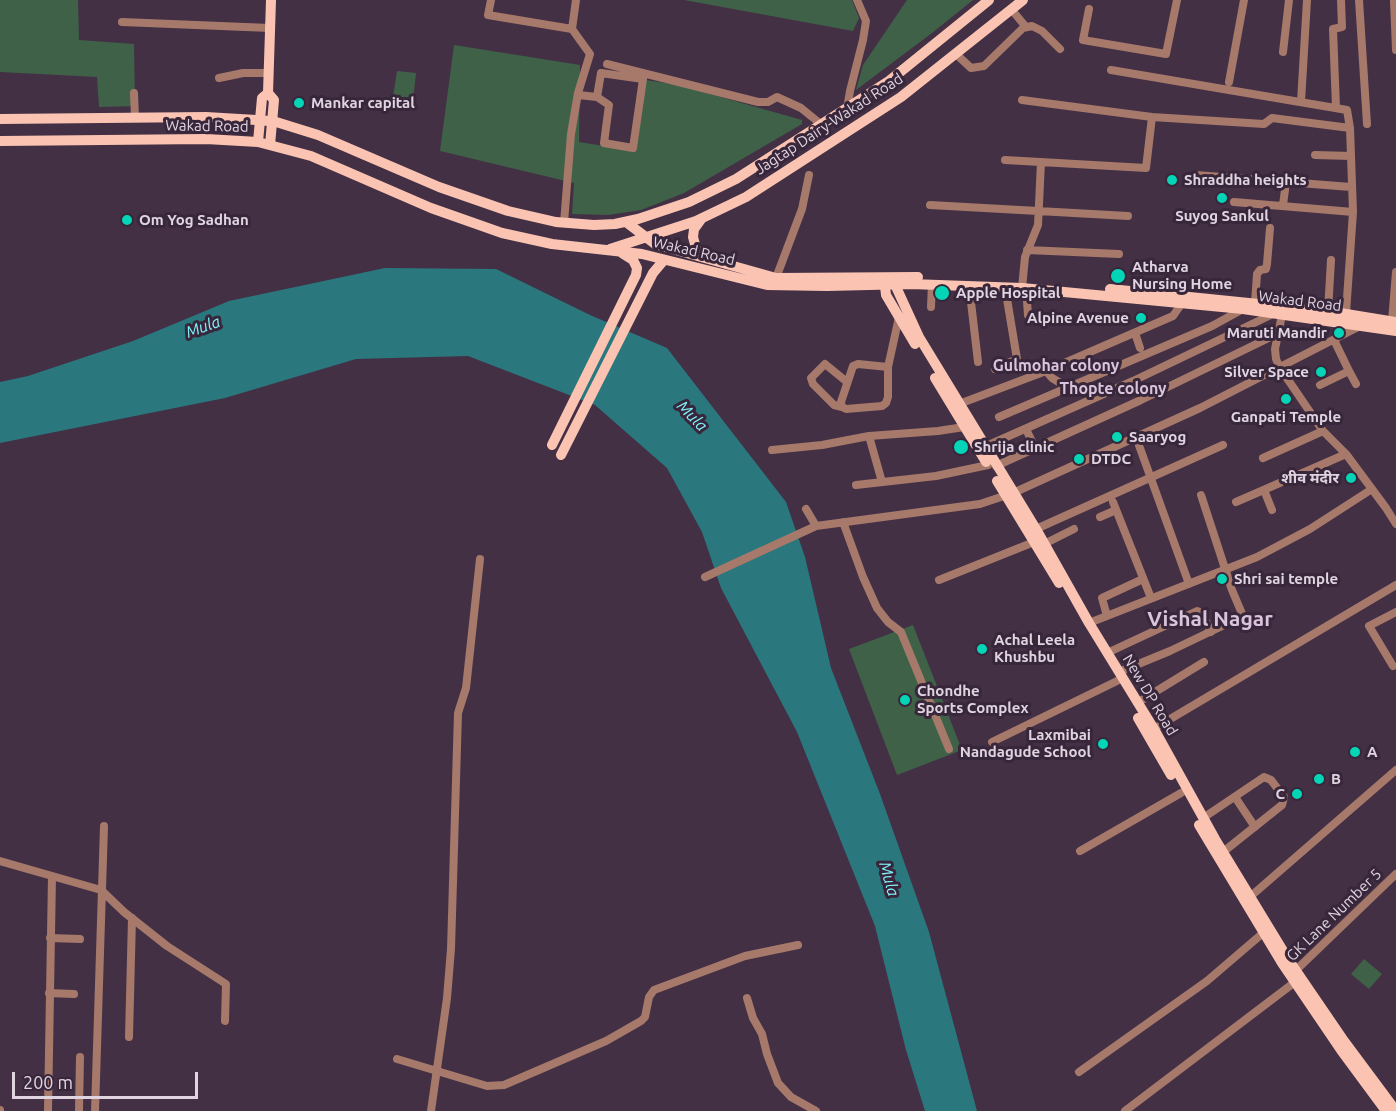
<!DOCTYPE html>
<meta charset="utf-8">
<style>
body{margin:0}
#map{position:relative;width:1396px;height:1111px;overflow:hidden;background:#433045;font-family:Ubuntu,sans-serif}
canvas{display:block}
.scale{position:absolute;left:12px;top:1072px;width:186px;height:27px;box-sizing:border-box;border:3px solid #e0d4e1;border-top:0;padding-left:8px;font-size:18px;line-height:21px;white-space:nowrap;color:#e0d4e1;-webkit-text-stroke:4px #38263b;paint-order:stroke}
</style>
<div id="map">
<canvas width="1396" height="1111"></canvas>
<div class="scale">200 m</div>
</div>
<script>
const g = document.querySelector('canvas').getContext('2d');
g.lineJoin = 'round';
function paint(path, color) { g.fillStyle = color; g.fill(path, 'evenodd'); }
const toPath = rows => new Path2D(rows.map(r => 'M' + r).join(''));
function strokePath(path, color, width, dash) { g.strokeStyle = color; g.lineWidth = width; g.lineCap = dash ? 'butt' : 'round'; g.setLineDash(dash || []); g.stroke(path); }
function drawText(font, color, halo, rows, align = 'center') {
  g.font = font + ' Ubuntu,"Noto Sans Devanagari",sans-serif'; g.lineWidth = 6; g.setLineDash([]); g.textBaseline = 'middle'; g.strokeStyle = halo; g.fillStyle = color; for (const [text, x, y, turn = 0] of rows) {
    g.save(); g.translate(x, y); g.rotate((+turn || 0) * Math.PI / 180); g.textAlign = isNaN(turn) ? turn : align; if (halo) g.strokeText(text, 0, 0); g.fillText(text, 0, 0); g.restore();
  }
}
const green = toPath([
 [0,0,78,0,79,40,134,44,135,106,99,107,97,77,0,72],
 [684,0,852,0,859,18,853,31],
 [907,0,973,0,932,33,856,90,863,65],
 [454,45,580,65,579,142,635,151,646,80,678,85,802,120,802,124,684,193,641,210,608,215,572,214,574,183,440,151],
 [397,71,416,73,413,100,393,97],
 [913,625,962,750,897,775,849,649],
 [1364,959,1382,974,1369,989,1351,974]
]);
const water = toPath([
 [385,268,496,269,590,315,667,348,786,502,805,557,831,668,880,794,929,932,977,1111,925,1111,906,1050,875,926,797,732,721,588,702,532,667,468,595,405,468,356,356,359,225,398,0,443,0,382,28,376,133,341,229,301]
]);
const minor = toPath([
 [491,0,488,15,572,29,576,0],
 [1359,0,1367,124],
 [1394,0,1396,50],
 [1011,9,1026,27],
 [1089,9,1083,40,1166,54,1177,0],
 [122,22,270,28],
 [1283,52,1289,0],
 [956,54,971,68,984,66,1023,28,1032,26,1042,31,1060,49],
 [607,64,758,102,768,102,777,97,801,108,822,125],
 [1111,70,1347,110,1350,128,1353,212,1346,313],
 [219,78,243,73,269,73],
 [1229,82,1244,0],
 [134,93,135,118],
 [578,95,597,97,609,105,604,143,633,148,643,79,601,73,597,97],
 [1022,100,1152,117,1264,124,1272,118,1350,128],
 [1301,102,1307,0],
 [1336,108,1333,29,1342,27,1341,0],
 [847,109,850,91,863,40,866,21,857,0],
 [1315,155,1351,156],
 [1005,160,1146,168,1152,117],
 [1196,175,1351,187],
 [1234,202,1353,212],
 [930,205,1128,216],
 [1283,205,1286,182],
 [564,223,571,134,578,93,590,54,572,29],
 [1027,250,1119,254],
 [776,278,802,209,809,175],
 [969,285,978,362],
 [1022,288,1025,257,1038,225,1041,162],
 [1026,288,1028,315],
 [1255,303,1257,274,1260,270,1266,269,1267,264,1270,228],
 [931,307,932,284],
 [1283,310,1275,349,1276,359,1280,368,1323,431,1346,454,1386,508,1396,524],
 [1328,311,1331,260],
 [1392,321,1396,272],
 [1135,333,1140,348],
 [888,367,888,397,886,403,882,406,846,409,842,407,841,402,853,366,858,364,888,367,899,317],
 [995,369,1017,359,1005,287],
 [1046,371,1052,378,1062,384,1064,389],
 [1349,371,1356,384],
 [1320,385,1349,371,1334,340],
 [959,404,1046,371,1173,316,1182,303],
 [842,407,834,405,813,384,811,378,825,364,847,382],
 [999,417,1212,326,1243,309],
 [1026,429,1035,448],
 [869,436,882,482],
 [1136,437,1189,584],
 [984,447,1133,381,1275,313],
 [772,450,822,445,869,436,938,431,964,427],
 [1263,458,1323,431],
 [996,466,1141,400,1279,333],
 [856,485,936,476,988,465],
 [1264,490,1272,510],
 [1113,502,1151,598],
 [1236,502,1346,454],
 [806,509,816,526],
 [1100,517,1116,510],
 [843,522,863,577,877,608,888,622,901,632,949,749],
 [1036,529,1223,445],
 [1044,544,1074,529],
 [705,577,816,526,980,504,1013,493,1200,408,1362,325],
 [939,580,1034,542],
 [1107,616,1102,598,1143,579],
 [1089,623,1257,557,1310,529,1372,489],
 [1107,653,1197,611,1202,613,1211,632],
 [1393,666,1369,626,1396,612],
 [1119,672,1170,651,1243,616,1232,590,1201,495],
 [1137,703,1204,662],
 [1150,731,1396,585],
 [992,742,1117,681],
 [1235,797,1255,827],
 [1203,818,1264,777,1271,780,1284,797,1282,805,1223,852],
 [1080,851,1181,793],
 [0,861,101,890,124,912,167,946,226,984,225,1021],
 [1251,896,1396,770],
 [50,938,80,939],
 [1293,973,1396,874],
 [49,993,74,994],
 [747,998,753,1018,762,1034,767,1054,778,1083,791,1097,816,1111],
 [129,1037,132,918],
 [397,1059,487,1086,504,1085,606,1041,641,1021,645,1017,649,997,654,990,745,956,798,945],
 [1079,1072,1207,981,1263,933],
 [0,1110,0,1111],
 [48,1111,52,876],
 [79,1111,80,1057],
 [95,1111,104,826],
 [431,1111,447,998,451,949,458,713,466,688,480,559],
 [1125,1111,1295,982]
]);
const major = toPath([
 [0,119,206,117,273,121,318,135,439,187,508,211,556,222,594,225,615,224,638,219,689,202,736,179,889,81,989,0],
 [0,141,206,139,258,142,311,156,431,208,502,233,552,244,642,254,767,285,827,286,911,284,1022,288,1243,309,1396,331],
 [258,142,262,98,268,93],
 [270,145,274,100,268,93,271,0],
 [702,218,694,229,693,237,696,248,703,257],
 [626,222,655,244,776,278,918,277],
 [610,249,696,221,746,197,901,97,1023,0],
 [884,278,886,295,915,344],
 [892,278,919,337,1036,529,1089,623,1154,729,1215,839,1288,959,1344,1041,1396,1111],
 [1110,289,1328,311,1396,322],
 [935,378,986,462],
 [552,445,636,275,637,268,633,260,622,253],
 [561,455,653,273,664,260],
 [997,481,1059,583],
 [1138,718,1171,775],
 [1199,825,1282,963,1341,1050,1386,1111]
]);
const markers = [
 [299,103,6,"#04d5b6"],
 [1172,180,6,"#04d5b6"],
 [1222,198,6,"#04d5b6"],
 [127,220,6,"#04d5b6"],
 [1118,276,8,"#04d5b6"],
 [942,293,8,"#04d5b6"],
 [1141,318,6,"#04d5b6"],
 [1339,333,6,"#04d5b6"],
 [1321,372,6,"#04d5b6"],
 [1286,399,6,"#04d5b6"],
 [1117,437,6,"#04d5b6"],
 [961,447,8,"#04d5b6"],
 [1079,459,6,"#04d5b6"],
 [1351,478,6,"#04d5b6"],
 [1222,579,6,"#04d5b6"],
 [982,649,6,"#04d5b6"],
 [905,700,6,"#04d5b6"],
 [1103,744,6,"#04d5b6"],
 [1355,752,6,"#04d5b6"],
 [1319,779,6,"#04d5b6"],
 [1297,794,6,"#04d5b6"]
];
const poiNames = [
 ["Mankar capital",311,103],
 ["Shraddha heights",1184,180],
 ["Suyog Sankul",1222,216,"center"],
 ["Om Yog Sadhan",139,220],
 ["Atharva",1132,267],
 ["Nursing Home",1132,284],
 ["Apple Hospital",956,293],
 ["Alpine Avenue",1129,318,"right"],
 ["Maruti Mandir",1327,333,"right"],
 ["Silver Space",1309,372,"right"],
 ["Ganpati Temple",1286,417,"center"],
 ["Saaryog",1129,437],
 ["Shrija clinic",974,447],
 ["DTDC",1091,459],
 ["शीव मंदीर",1339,478,"right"],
 ["Shri sai temple",1234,579],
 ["Achal Leela",994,640],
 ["Khushbu",994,657],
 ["Chondhe",917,691],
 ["Sports Complex",917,708],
 ["Laxmibai",1091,735,"right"],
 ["Nandagude School",1091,752,"right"],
 ["A",1367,752],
 ["B",1331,779],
 ["C",1285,794,"right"]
];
const streetNames = [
 ["Jagtap Dairy-Wakad Road",829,124,-33],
 ["Wakad Road",207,126,1],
 ["Wakad Road",694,251,13],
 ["Wakad Road",1300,301,7],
 ["New DP Road",1150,695,59],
 ["GK Lane Number 5",1334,915,-44]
];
const waterNames = [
 ["Mula",203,327,-20],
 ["Mula",692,416,46],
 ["Mula",889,879,74]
];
const neighbourhoodNames = [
 ["Gulmohar colony",1056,366],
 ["Thopte colony",1113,389]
];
const districtNames = [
 ["Vishal Nagar",1210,619]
];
paint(green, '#3f6148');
paint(water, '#2a777e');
strokePath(minor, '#a6796b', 8);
strokePath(major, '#fbc4b2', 10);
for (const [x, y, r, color] of markers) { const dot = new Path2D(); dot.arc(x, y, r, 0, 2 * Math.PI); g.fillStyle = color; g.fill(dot); strokePath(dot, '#38263b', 2); }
drawText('bold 15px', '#e0d4e1', '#38263b', poiNames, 'left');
drawText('15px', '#e0d4e1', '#38263b', streetNames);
drawText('italic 16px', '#82f4fe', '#38263b', waterNames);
drawText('bold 16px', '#dac3dd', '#38263b', neighbourhoodNames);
drawText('bold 21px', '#dac3dd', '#38263b', districtNames);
</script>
